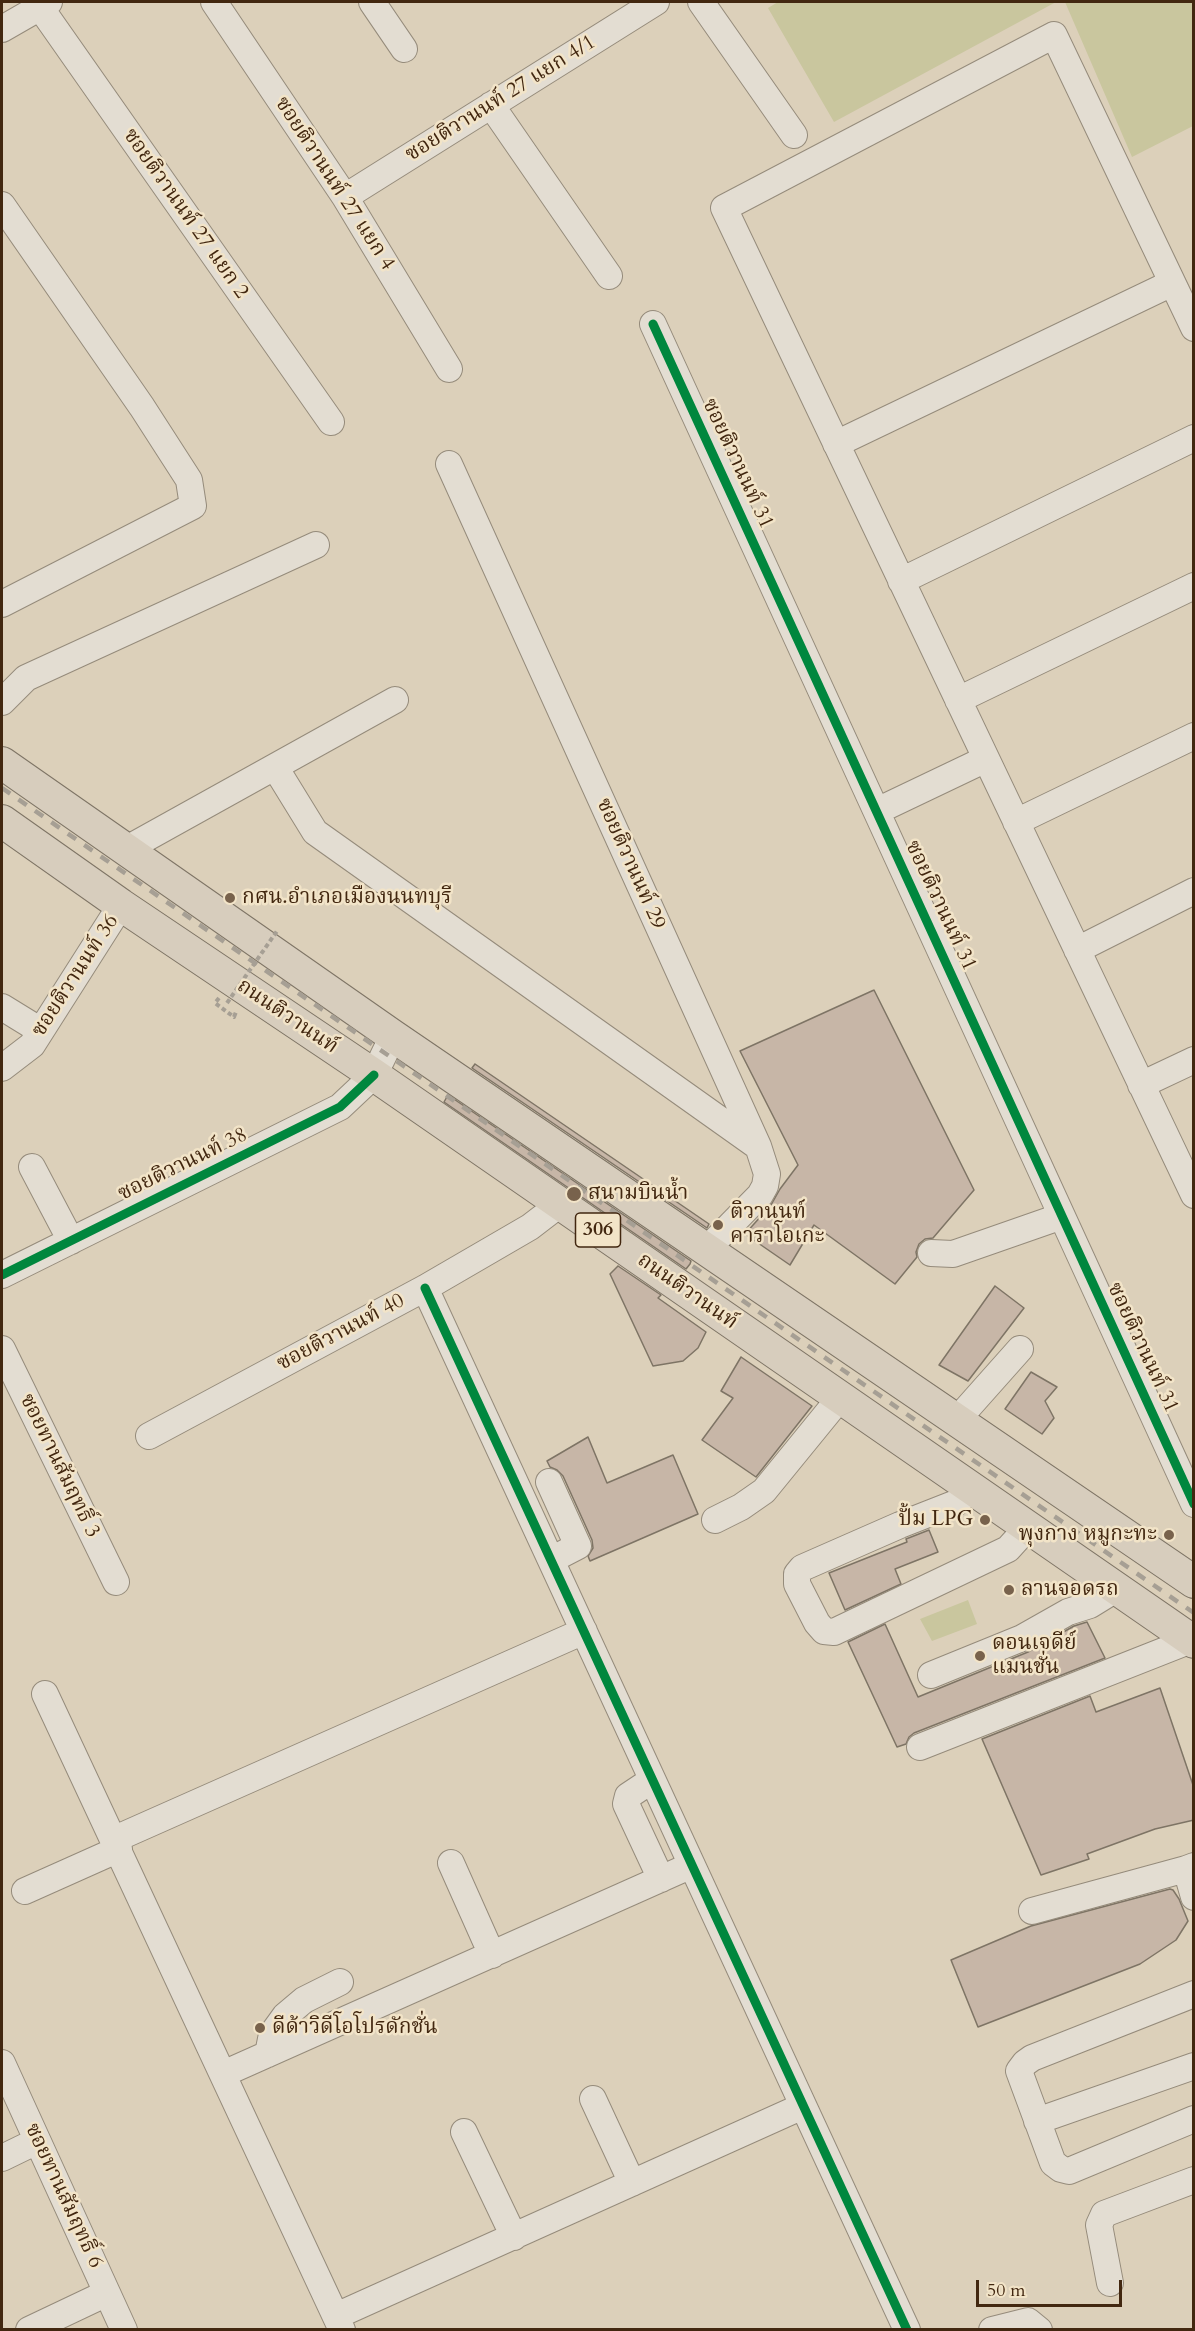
<!DOCTYPE html>
<meta charset="utf-8">
<style>
body{margin:0}
#map{position:relative;width:1195px;height:2331px;overflow:hidden;background:#dcd0ba;font-family:Cardo,serif}
canvas{display:block}
.frame{position:absolute;inset:0;border:3px solid #422710;pointer-events:none}
.scale{position:absolute;left:976px;top:2280px;width:146px;height:27px;box-sizing:border-box;border:3px solid #422710;border-top:0;padding-left:8px;font-size:18px;line-height:21px;white-space:nowrap;color:#422710;-webkit-text-stroke:4px #f2e4c8;paint-order:stroke}
</style>
<div id="map">
<canvas width="1195" height="2331"></canvas>
<div class="frame"></div>
<div class="scale">50 m</div>
</div>
<script>
const g = document.querySelector('canvas').getContext('2d');
g.lineJoin = 'round';
function paint(path, color) { g.fillStyle = color; g.fill(path, 'evenodd'); }
const toPath = rows => new Path2D(rows.map(r => 'M' + r).join(''));
function strokePath(path, color, width, dash) { g.strokeStyle = color; g.lineWidth = width; g.lineCap = dash ? 'butt' : 'round'; g.setLineDash(dash || []); g.stroke(path); }
function drawText(font, color, halo, rows, align = 'center') {
  g.font = font + ' Cardo,"Noto Serif Thai",serif'; g.lineWidth = 5; g.setLineDash([]); g.textBaseline = 'middle'; g.strokeStyle = halo; g.fillStyle = color; for (const [text, x, y, turn = 0] of rows) {
    g.save(); g.translate(x, y); g.rotate((+turn || 0) * Math.PI / 180); g.textAlign = isNaN(turn) ? turn : align; if (halo) g.strokeText(text, 0, 0); g.fillText(text, 0, 0); g.restore();
  }
}
const green = toPath([
 [778,2,1056,2,834,122,768,8],
 [1065,2,1193,2,1193,126,1132,157],
 [968,1600,977,1624,932,1641,920,1619]
]);
const building = toPath([
 [874,990,974,1190,933,1238,925,1239,919,1244,916,1252,917,1257,895,1284,814,1225,790,1265,745,1234,771,1205,780,1189,798,1165,740,1051,874,990],
 [475,1064,709,1224,707,1228,472,1068,475,1064],
 [448,1095,691,1261,690,1264,686,1269,444,1102,448,1095],
 [618,1266,661,1295,658,1298,706,1332,698,1348,683,1361,653,1366,610,1274,618,1266],
 [995,1286,1024,1308,968,1381,939,1365,995,1286],
 [741,1357,812,1406,756,1477,702,1440,733,1398,721,1391,741,1357],
 [1031,1372,1057,1387,1045,1401,1054,1418,1042,1434,1005,1409,1031,1372],
 [588,1437,607,1483,673,1455,698,1514,590,1561,588,1556,593,1548,592,1540,563,1476,557,1470,550,1467,547,1461,588,1437],
 [929,1530,938,1552,895,1569,901,1584,845,1610,829,1573,907,1542,906,1539,929,1530],
 [1087,1622,1105,1658,914,1733,909,1737,906,1744,897,1747,848,1642,885,1624,918,1697,1028,1652,1074,1626,1087,1622],
 [1160,1688,1194,1788,1194,1820,1155,1829,1087,1854,1089,1859,1041,1875,982,1739,1090,1696,1096,1712,1160,1688],
 [1170,1889,1173,1890,1179,1899,1188,1921,1176,1940,1140,1964,978,2027,951,1960,1031,1926,1170,1889]
]);
const path = toPath([
 [219,998,215,1003,234,1017,236,1012]
]);
const minor = toPath([
 [214,2,345,197,449,369],
 [372,2,404,49],
 [701,2,794,135],
 [40,7,331,422],
 [2,29,49,2],
 [491,105,609,276],
 [345,197,656,2],
 [2,205,142,407,189,480,193,506,2,604],
 [653,324,1194,1504],
 [1194,328,1054,35,724,208,1194,1195],
 [836,444,1172,283],
 [449,464,758,1146,767,1174,765,1186,760,1195,706,1250],
 [901,581,1194,438],
 [958,700,1194,586],
 [2,702,26,678,316,545],
 [275,767,315,832,757,1146],
 [877,811,986,759],
 [1016,822,1194,736],
 [125,850,395,700],
 [1077,950,1194,891],
 [2,1007,41,1031],
 [2,1068,32,1045,121,905],
 [1141,1085,1194,1060],
 [32,1167,71,1241],
 [931,1253,953,1254,1062,1216],
 [2,1275,340,1107,374,1075,393,1036],
 [425,1288,907,2330],
 [2,1349,116,1582],
 [956,1421,1020,1349],
 [149,1436,425,1288,530,1227,560,1204],
 [549,1482,578,1546,551,1560],
 [971,1490,956,1503,900,1525,802,1568,797,1574,797,1584,817,1623,824,1631,834,1632,1008,1549,1027,1528],
 [715,1520,741,1507,764,1491,839,1399],
 [931,1675,1022,1638,1068,1612,1090,1605,1116,1589],
 [45,1694,342,2330],
 [920,1747,1191,1640],
 [652,1780,628,1796,626,1804,661,1879],
 [115,1839,584,1631],
 [451,1863,492,1955],
 [1194,1866,1186,1869,1194,1897],
 [25,1891,119,1849],
 [1032,1911,1186,1869],
 [1194,1994,1032,2058,1025,2063,1019,2071,1053,2163,1061,2169,1069,2171,1194,2119],
 [268,2054,272,2034,285,2016,304,2000,340,1982],
 [2,2063,124,2330],
 [223,2074,692,1865],
 [593,2099,632,2183],
 [1037,2121,1194,2066],
 [464,2132,514,2237],
 [2,2158,37,2141],
 [1110,2283,1099,2225,1104,2214,1194,2180],
 [336,2316,803,2106],
 [29,2330,107,2293],
 [992,2330,1028,2321,1039,2330]
]);
const major = toPath([
 [2,763,393,1036,1194,1582],
 [2,821,121,905,374,1075,1194,1642]
]);
const rail = toPath([
 [2,788,1194,1613]
]);
const pathBridge = toPath([
 [227,1003,277,931]
]);
const cycleway = toPath([
 [653,324,1194,1504],
 [2,1275,340,1107,374,1075],
 [425,1288,907,2330]
]);
const markers = [
 [230,898,6,"#78624c"],
 [574,1194,8,"#78624c"],
 [718,1225,6,"#78624c"],
 [985,1520,6,"#78624c"],
 [1169,1535,6,"#78624c"],
 [1009,1590,6,"#78624c"],
 [980,1656,6,"#78624c"],
 [260,2028,6,"#78624c"]
];
const shields = [
 [598,1230,45]
];
const shieldNames = [
 ["306",598,1230]
];
const streetNames = [
 ["ซอยติวานนท์ 27 แยก 4/1",501,99,-32],
 ["ซอยติวานนท์ 27 แยก 4",334,184,57],
 ["ซอยติวานนท์ 27 แยก 2",185,214,55],
 ["ซอยติวานนท์ 31",737,464,65],
 ["ซอยติวานนท์ 29",630,864,66],
 ["ซอยติวานนท์ 31",940,906,65],
 ["ซอยติวานนท์ 36",76,976,-57],
 ["ถนนติวานนท์",287,1017,34],
 ["ซอยติวานนท์ 38",183,1165,-26],
 ["ถนนติวานนท์",687,1292,35],
 ["ซอยติวานนท์ 40",341,1333,-28],
 ["ซอยติวานนท์ 31",1142,1348,65],
 ["ซอยทานสัมฤทธิ์ 3",59,1466,64],
 ["ซอยทานสัมฤทธิ์ 6",63,2196,65]
];
const poiNames = [
 ["กศน.อำเภอเมืองนนทบุรี",242,898],
 ["สนามบินน้ำ",588,1194],
 ["ติวานนท์",730,1213],
 ["คาราโอเกะ",730,1237],
 ["ปั้ม LPG",973,1520,"right"],
 ["พุงกาง หมูกะทะ",1157,1535,"right"],
 ["ลานจอดรถ",1021,1590],
 ["ดอนเจดีย์",992,1644],
 ["แมนชั่น",992,1668],
 ["ดีด้าวิดีโอโปรดักชั่น",272,2028]
];
paint(green, '#c9c69e');
paint(building, '#c7b6a7');
strokePath(building, '#7e7465', 1.5);
strokePath(minor, '#958b7b', 28);
strokePath(major, '#7e7465', 34);
strokePath(path, '#a69f94', 4, [4.5, 3]);
strokePath(minor, '#e3ddd2', 26);
strokePath(major, '#d7cdbd', 32);
strokePath(rail, '#a69f94', 4.5, [10, 10]);
strokePath(pathBridge, '#a69f94', 4, [4.5, 3]);
strokePath(cycleway, '#00873e', 9);
for (const [x, y, r, color] of markers) { const dot = new Path2D(); dot.arc(x, y, r, 0, 2 * Math.PI); g.fillStyle = color; g.fill(dot); strokePath(dot, '#f2e4c8', 2); }
for (const [x, y, w] of shields) { const box = new Path2D(); box.roundRect(x - w / 2, y - 17, w, 34, 4.5); g.fillStyle = '#f2e4c8'; g.fill(box); strokePath(box, '#422710', 1.5); }
drawText('bold 20px', '#422710', null, shieldNames);
drawText('21px', '#422710', '#f2e4c8', streetNames);
drawText('21px', '#422710', '#f2e4c8', poiNames, 'left');
</script>
